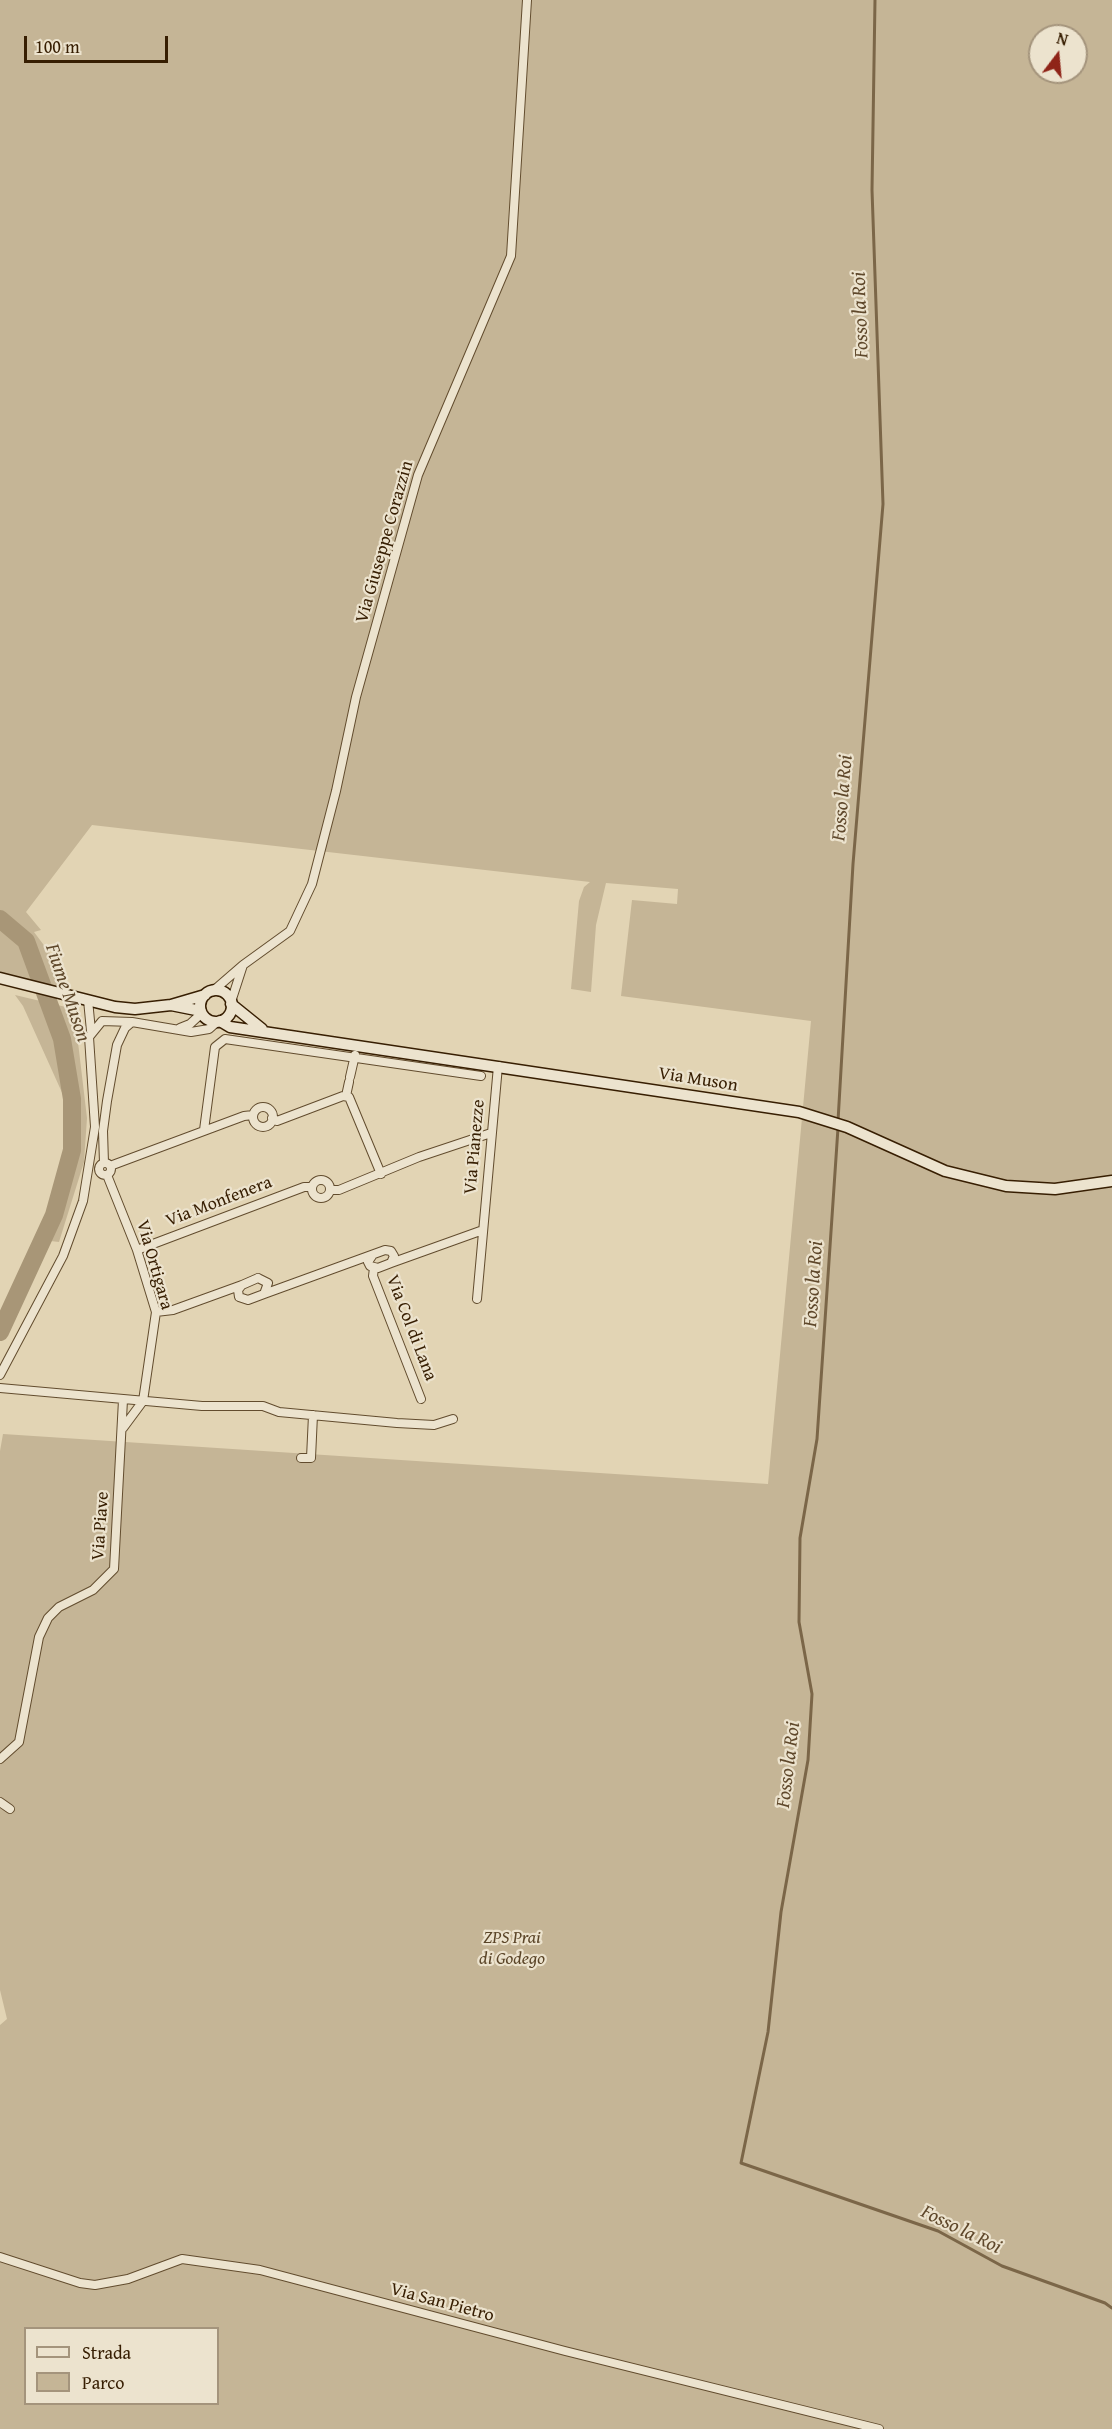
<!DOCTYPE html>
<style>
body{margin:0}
#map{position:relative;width:1112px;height:2429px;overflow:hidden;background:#e2d4b4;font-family:"Gentium Book Plus",serif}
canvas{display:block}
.legend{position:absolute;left:24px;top:2327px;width:195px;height:78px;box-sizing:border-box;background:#ece3ce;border:2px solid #a4947c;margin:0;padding:8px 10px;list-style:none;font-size:18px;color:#371e02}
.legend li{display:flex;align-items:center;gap:12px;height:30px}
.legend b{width:30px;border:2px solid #a4947c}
.north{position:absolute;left:1028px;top:24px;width:60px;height:60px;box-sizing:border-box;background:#ece3ce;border:2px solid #a4947c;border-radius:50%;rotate:16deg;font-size:16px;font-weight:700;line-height:24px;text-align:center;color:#371e02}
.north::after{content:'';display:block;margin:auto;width:21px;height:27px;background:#8f2418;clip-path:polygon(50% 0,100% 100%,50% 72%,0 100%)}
.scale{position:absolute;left:24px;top:36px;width:144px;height:27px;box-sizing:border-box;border:3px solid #371e02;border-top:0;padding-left:8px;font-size:18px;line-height:21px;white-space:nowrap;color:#371e02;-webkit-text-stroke:4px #ece3ce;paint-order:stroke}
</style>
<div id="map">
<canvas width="1112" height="2429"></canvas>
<ul class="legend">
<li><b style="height:8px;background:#ece3ce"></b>Strada</li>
<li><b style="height:16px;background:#c5b596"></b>Parco</li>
</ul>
<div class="north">N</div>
<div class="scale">100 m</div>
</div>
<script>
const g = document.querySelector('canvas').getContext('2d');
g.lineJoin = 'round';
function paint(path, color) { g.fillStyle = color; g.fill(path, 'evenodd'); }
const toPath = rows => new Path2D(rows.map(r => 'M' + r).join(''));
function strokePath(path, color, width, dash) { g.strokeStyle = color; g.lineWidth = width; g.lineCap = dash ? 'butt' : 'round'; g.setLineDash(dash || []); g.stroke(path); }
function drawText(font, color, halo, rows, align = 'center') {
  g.font = font + ' "Gentium Book Plus",serif'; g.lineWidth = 4.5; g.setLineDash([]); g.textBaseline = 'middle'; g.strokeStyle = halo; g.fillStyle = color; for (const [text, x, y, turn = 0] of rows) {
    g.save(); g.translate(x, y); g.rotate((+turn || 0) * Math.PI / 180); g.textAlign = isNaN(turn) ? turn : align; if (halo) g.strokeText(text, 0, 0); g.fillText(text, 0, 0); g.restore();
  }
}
const green = toPath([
 [0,0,1112,0,1112,2429,0,2429,0,2025,7,2019,0,1990,0,1451,3,1434,768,1484,811,1021,621,996,632,900,677,904,678,889,606,883,596,925,591,992,571,989,579,901,584,887,590,882,92,825,26,912,41,930,34,932,52,956,64,989,0,973],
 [1040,36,1076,36,1076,72,1040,72],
 [26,2328,218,2328,218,2404,26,2404],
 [15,995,70,1008,77,1034,87,1118,84,1162,59,1242,42,1240,62,1205,64,1097,23,1006]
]);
const stream = toPath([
 [838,1121,853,864,883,504,872,190,875,0],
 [838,1128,817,1439,800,1538,799,1622,812,1694,808,1760,781,1912,768,2032,741,2163,938,2231,1002,2266,1105,2303,1112,2308]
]);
const river = toPath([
 [0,919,26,941,62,1039,72,1099,72,1150,54,1215,0,1332]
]);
const minor = toPath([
 [243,965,290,931,312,884,336,791,356,697,418,475,511,256,527,0],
 [213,991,243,965,231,1002],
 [88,1000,91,1031],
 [180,1028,190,1024,202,1013],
 [350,1077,355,1055],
 [346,1096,349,1082],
 '253 1117a10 10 0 1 1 20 0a10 10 0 1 1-20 0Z',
 [272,1118,277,1121,343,1096,349,1097,381,1174],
 [204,1130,215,1047,225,1039,481,1076],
 '99 1169a6 6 0 1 1 12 0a6 6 0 1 1-12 0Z',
 [104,1163,103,1131,107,1101,117,1045,125,1028,132,1022,191,1032,209,1029,218,1021],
 [110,1166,244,1116,253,1115],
 [107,1175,137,1250,156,1312,143,1401,123,1428],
 '312 1189a9 9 0 1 1 18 0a9 9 0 1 1-18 0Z',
 [331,1190,339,1190,419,1157,491,1133],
 [137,1250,304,1187,312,1187],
 [391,1263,483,1230],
 [374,1268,373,1276,421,1399],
 [258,1278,268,1283,264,1294,248,1300,239,1297,238,1290,242,1285,258,1278],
 [264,1294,385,1250,391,1251,394,1256,391,1263,378,1268,370,1266,368,1262,372,1256],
 [477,1299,498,1066],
 [156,1312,173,1310,242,1285],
 [0,1375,63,1256,83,1201,95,1127,89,1037,102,1021,132,1022],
 [0,1388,202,1406,263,1406,279,1412,397,1423,434,1425,453,1419],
 [301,1458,311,1458,313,1415],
 [0,1759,19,1742,39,1637,48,1618,59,1607,93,1590,114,1569,123,1400],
 [0,1802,10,1809],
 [0,2257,80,2283,95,2285,128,2279,182,2259,260,2270,565,2351,879,2429]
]);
const secondary = toPath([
 [0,978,115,1007,135,1009,171,1005,205,995],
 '200 1006a16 16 0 1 1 32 0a16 16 0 1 1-32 0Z',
 [231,1004,262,1029],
 [171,1005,201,1011],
 [220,1021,230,1027,799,1112,847,1127,945,1171,1006,1186,1055,1189,1112,1181]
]);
const streetNames = [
 ["Via Giuseppe Corazzin",385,542,-74],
 ["Via Muson",698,1080,9],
 ["Via Pianezze",475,1147,-85],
 ["Via Monfenera",219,1202,-21],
 ["Via Ortigara",154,1265,74],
 ["Via Col di Lana",411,1328,69],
 ["Via Piave",101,1526,-86],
 ["Via San Pietro",442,2303,15]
];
const parkNames = [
 ["ZPS Prai",512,1938],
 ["di Godego",512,1959]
];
const waterNames = [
 ["Fosso la Roi",861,315,-92],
 ["Fosso la Roi",843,798,-85],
 ["Fiume Muson",67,993,71],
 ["Fosso la Roi",814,1284,-86],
 ["Fosso la Roi",789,1765,-83],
 ["Fosso la Roi",961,2230,26]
];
paint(green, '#c5b596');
strokePath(stream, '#7b6648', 3);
strokePath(river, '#a89677', 18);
strokePath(minor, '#624c2e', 10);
strokePath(secondary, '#371e02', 13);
strokePath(minor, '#ece3ce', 8);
strokePath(secondary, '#ece3ce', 10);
drawText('18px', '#371e02', '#ece3ce', streetNames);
drawText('italic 18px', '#5a4427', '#ece3ce', parkNames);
drawText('italic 20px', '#5f482b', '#ece3ce', waterNames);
</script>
